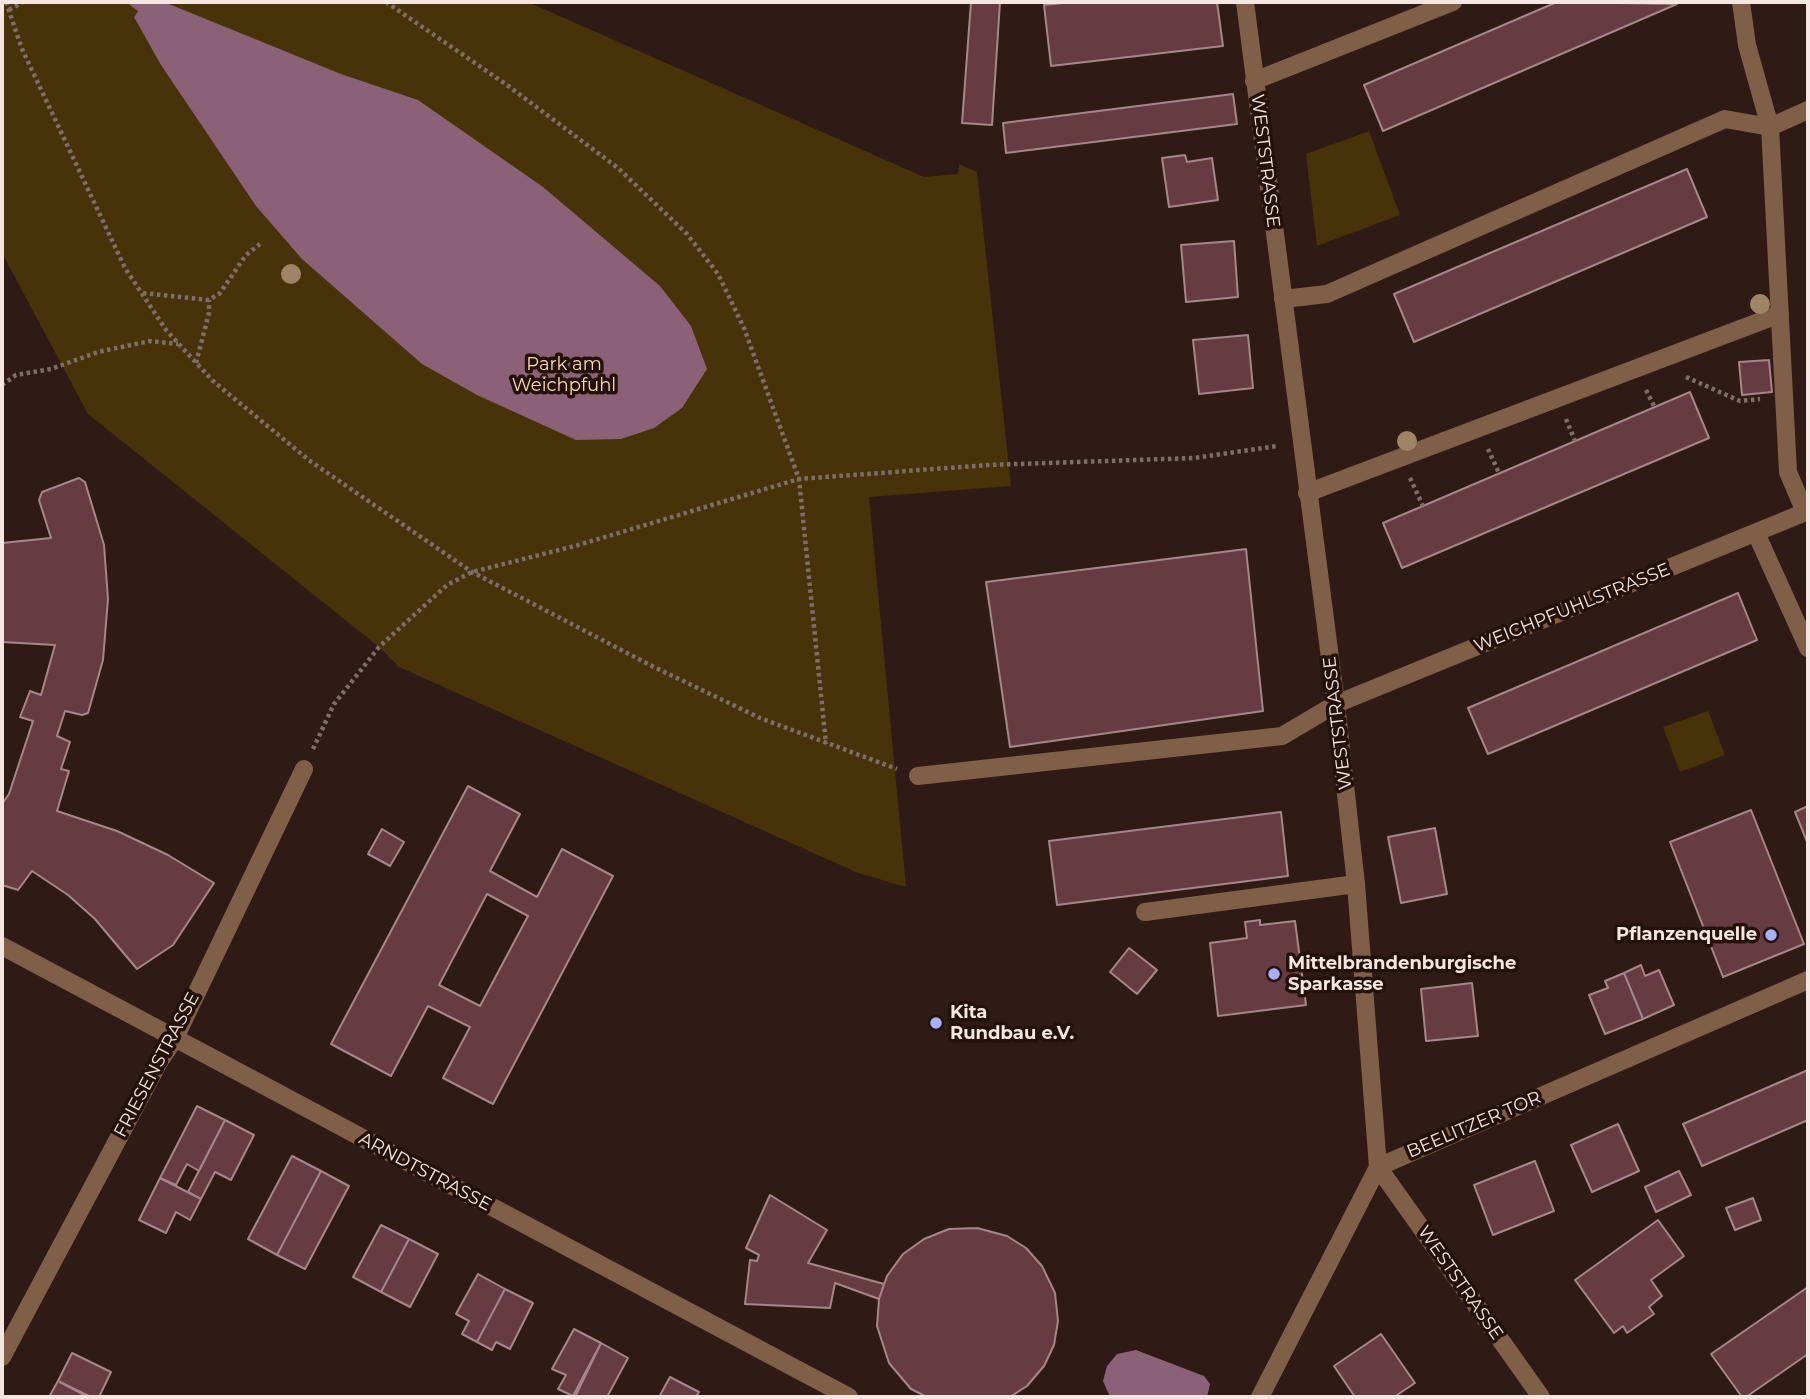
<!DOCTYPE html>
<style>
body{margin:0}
#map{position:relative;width:1810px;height:1399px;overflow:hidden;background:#2f1a15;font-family:Montserrat,sans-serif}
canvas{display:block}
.frame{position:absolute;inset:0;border:4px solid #f5e6e2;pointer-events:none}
</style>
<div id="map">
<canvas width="1810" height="1399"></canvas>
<div class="frame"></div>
</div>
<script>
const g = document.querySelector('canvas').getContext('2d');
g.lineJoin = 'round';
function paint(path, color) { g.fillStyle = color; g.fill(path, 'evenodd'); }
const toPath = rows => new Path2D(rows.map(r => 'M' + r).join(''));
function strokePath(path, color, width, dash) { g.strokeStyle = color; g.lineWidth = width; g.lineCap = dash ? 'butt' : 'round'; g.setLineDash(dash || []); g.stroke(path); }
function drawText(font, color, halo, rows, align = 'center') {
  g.font = font + ' Montserrat,sans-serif'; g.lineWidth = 7; g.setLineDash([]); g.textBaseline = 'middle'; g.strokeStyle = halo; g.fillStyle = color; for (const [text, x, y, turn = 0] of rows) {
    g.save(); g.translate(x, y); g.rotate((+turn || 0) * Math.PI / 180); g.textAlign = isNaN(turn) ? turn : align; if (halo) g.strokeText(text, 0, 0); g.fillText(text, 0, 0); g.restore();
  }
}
const green = toPath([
 [2,2,528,2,924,177,958,174,959,164,977,172,1011,486,869,497,906,887,858,873,399,667,379,647,88,414,2,253],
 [1369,131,1400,215,1317,246,1306,154],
 [1708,711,1725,755,1680,772,1663,727]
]);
const water = toPath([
 [145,2,164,2,341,74,418,100,543,187,660,286,691,326,707,369,682,408,654,428,621,439,576,440,477,395,422,364,302,259,256,206,161,65,134,17],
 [1136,1350,1204,1376,1210,1384,1207,1397,1110,1397,1103,1381,1107,1366,1117,1354]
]);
const stream = toPath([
 [134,2,141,7]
]);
const building = toPath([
 [971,2,1000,2,992,125,962,123,971,2],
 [1072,2,1217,2,1223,46,1051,66,1044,5,1072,2],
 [1557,2,1677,4,1383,131,1364,85,1557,2],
 [1233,94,1237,124,1006,153,1003,123,1233,94],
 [1185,155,1187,162,1212,158,1218,200,1169,207,1162,158,1185,155],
 [1687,169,1707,217,1414,342,1394,294,1687,169],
 [1234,241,1238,297,1186,302,1181,245,1234,241],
 [1248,335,1253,388,1199,394,1193,340,1248,335],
 [1769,360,1772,392,1742,395,1739,362,1769,360],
 [1690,392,1709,438,1402,568,1383,523,1690,392],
 [79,478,85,482,104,545,108,599,103,660,88,713,82,715,65,711,57,736,70,742,61,769,69,771,57,811,117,831,168,855,214,883,173,945,137,969,95,919,68,895,32,871,18,890,2,885,2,804,9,794,33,721,20,717,30,691,41,695,55,645,2,642,2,543,51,538,39,500,42,492,79,478],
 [1246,549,1263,711,1010,747,986,582,1246,549],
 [1738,593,1757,640,1488,754,1468,708,1738,593],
 [468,786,520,814,490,871,537,897,562,849,613,876,493,1104,443,1078,470,1027,428,1006,391,1076,331,1044,468,786],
 [487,894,528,916,480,1006,439,985,487,894],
 [1808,806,1808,844,1795,812,1808,806],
 [1751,810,1804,944,1723,977,1670,842,1751,810],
 [1281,812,1288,876,1057,905,1049,841,1281,812],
 [1435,828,1447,894,1401,903,1388,837,1435,828],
 [382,829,404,842,390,866,368,854,382,829],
 [1260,920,1260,925,1295,921,1306,1005,1218,1016,1210,943,1247,938,1245,922,1260,920],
 [1129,948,1157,970,1137,994,1110,972,1129,948],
 [1641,965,1645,976,1659,970,1674,1005,1643,1019,1624,973,1641,965],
 [1624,973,1643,1019,1605,1034,1589,995,1608,988,1605,981,1624,973],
 [1472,983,1478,1036,1426,1041,1421,989,1472,983],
 [1808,1070,1808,1120,1702,1166,1683,1124,1808,1070],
 [197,1106,225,1120,199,1171,187,1164,176,1185,160,1178,197,1106],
 [225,1120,254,1135,231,1180,215,1172,201,1199,188,1192,225,1120],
 [1618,1124,1639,1171,1592,1192,1571,1145,1618,1124],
 [292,1156,321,1171,277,1255,248,1239,292,1156],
 [1535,1161,1554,1211,1493,1235,1474,1185,1535,1161],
 [321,1171,349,1186,305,1269,277,1255,321,1171],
 [1679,1171,1691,1195,1656,1212,1645,1187,1679,1171],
 [160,1178,201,1199,190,1220,176,1212,166,1233,139,1220,160,1178],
 [770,1195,827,1230,808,1263,884,1284,879,1299,835,1283,830,1308,745,1304,750,1260,757,1261,759,1255,746,1248,770,1195],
 [1753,1198,1761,1220,1735,1230,1726,1208,1753,1198],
 [1658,1220,1684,1256,1651,1280,1662,1296,1649,1307,1654,1314,1627,1333,1623,1326,1614,1333,1575,1280,1658,1220],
 [381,1225,409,1239,381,1292,353,1277,381,1225],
 [977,1228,1007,1236,1026,1248,1042,1266,1055,1293,1058,1321,1054,1345,1044,1366,1027,1386,1010,1397,927,1397,911,1389,889,1363,877,1326,879,1299,887,1276,903,1254,924,1239,949,1229,977,1228],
 [409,1239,438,1254,410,1307,381,1292,409,1239],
 [478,1274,505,1289,477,1342,462,1334,469,1321,456,1314,478,1274],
 [1808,1287,1808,1354,1746,1397,1742,1397,1711,1354,1808,1287],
 [505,1289,533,1303,510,1349,496,1342,492,1350,477,1342,505,1289],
 [574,1329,601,1343,573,1396,558,1389,566,1375,552,1369,574,1329],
 [1381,1334,1415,1383,1394,1397,1355,1397,1334,1366,1381,1334],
 [601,1343,628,1358,607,1397,575,1397,601,1343],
 [72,1353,111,1372,99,1397,91,1397,58,1381,72,1353],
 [670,1377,699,1392,696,1397,659,1397,670,1377],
 [58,1381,88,1397,49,1397,58,1381]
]);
const path = toPath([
 [6,2,22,49,125,268,166,330,213,381,310,461,472,572,652,666,760,718,897,769],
 [386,2,507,85,618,168,687,234,718,274,744,328,799,479,826,744],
 [9,10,23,2],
 [143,293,209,300,220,293,246,255,260,244],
 [196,363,209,313,209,300],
 [1686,377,1740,401,1760,399],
 [2,385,16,375,51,369,98,352,150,341,178,344],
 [1646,390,1655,408],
 [1566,419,1575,441],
 [1488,449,1499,473],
 [1410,478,1423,506],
 [313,749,334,704,379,647,447,585,472,572,575,546,799,479,988,465,1194,458,1277,446]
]);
const lane = toPath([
 [1741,2,1747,45,1770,127,1788,472,1805,512],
 [1254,81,1453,2],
 [1283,299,1327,294,1725,119,1770,127,1808,110],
 [1307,493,1780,314],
 [1756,533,1808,648],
 [918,776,1282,736,1336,704],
 [1145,912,1356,884]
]);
const street = toPath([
 [1245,2,1336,704,1356,884,1378,1167,1541,1397],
 [1336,704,1808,511],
 [2,946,849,1397],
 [2,1357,159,1062,175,1038,304,769],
 [1260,1397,1378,1167,1808,980]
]);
const trees = [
 [291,274],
 [1760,304],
 [1407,441]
];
const markers = [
 [1771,935,7,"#a8b0fc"],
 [1274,974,7,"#a8b0fc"],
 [936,1023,7,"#a8b0fc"]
];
const streetNames = [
 ["WESTSTRASSE",1265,161,83],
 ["WEICHPFUHLSTRASSE",1572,608,-22],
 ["WESTSTRASSE",1338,723,-97],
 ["FRIESENSTRASSE",157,1065,-62],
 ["BEELITZER TOR",1474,1125,-23],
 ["ARNDTSTRASSE",425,1172,28],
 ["WESTSTRASSE",1460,1283,55]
];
const parkNames = [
 ["Park am",564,365],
 ["Weichpfuhl",564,386]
];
const poiNames = [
 ["Pflanzenquelle",1757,935,"right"],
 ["Mittelbrandenburgische",1288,964],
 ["Sparkasse",1288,985],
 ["Kita",950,1013],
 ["Rundbau e.V.",950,1034]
];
paint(green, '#473209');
paint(water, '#8b6177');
strokePath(stream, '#8b6177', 10);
paint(building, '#673b42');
strokePath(building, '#a4878a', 2);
strokePath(path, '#7f6d68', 4.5, [3.5, 3.5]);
strokePath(lane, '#805f48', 18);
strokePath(street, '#805f48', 18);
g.fillStyle = '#9f8466';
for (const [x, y] of trees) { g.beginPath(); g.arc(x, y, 10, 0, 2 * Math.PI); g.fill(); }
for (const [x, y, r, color] of markers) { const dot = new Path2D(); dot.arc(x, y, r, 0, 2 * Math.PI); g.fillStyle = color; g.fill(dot); strokePath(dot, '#25110c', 2.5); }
drawText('18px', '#f5e6e2', '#25110c', streetNames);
drawText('18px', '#fbdba9', '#25110c', parkNames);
drawText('bold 18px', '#f5e6e2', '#25110c', poiNames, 'left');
</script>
